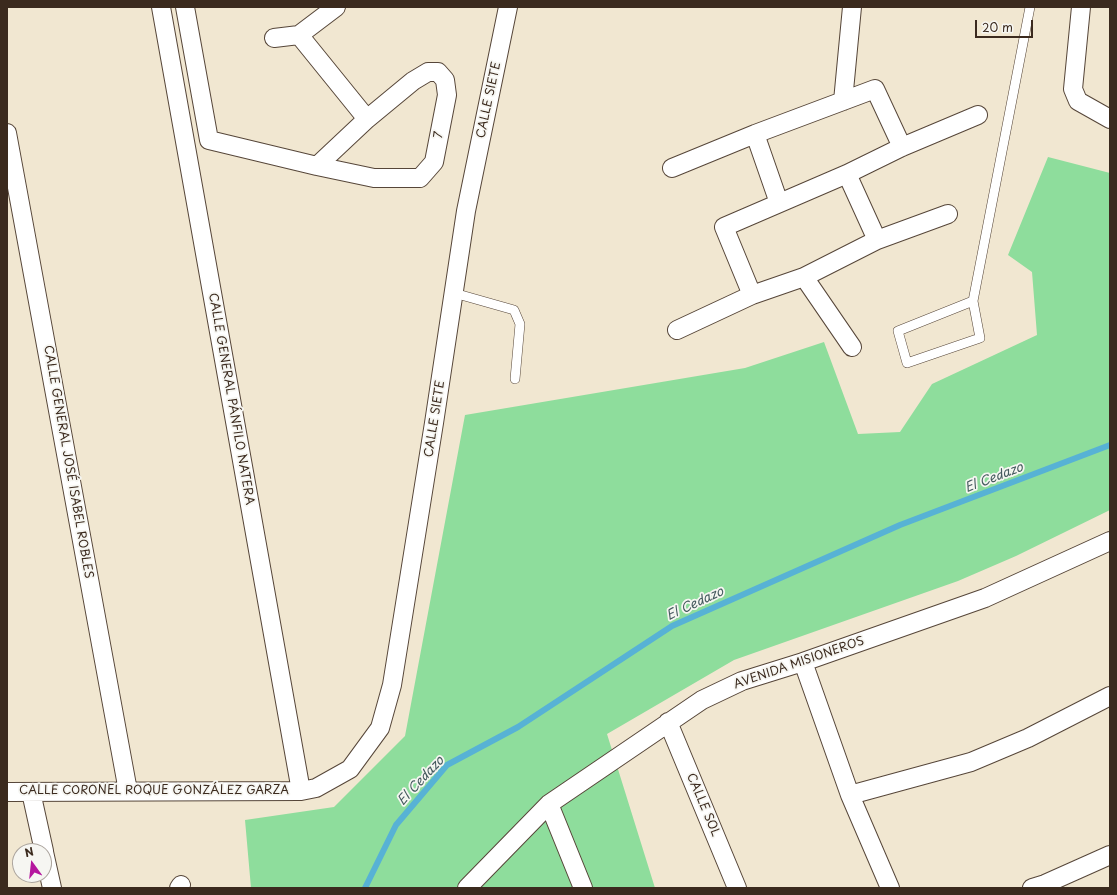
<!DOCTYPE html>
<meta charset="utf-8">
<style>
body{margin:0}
#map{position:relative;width:1117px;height:895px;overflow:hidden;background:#f1e7d1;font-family:"Playpen Sans",sans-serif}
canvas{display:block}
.frame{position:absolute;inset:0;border:8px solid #3b2a1e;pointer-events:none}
.north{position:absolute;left:12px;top:843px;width:40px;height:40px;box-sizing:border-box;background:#f6f6f2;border:1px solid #aba49d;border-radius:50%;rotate:345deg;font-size:11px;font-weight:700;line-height:16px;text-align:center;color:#3b2a1e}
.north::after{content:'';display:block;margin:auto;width:14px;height:18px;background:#b5179e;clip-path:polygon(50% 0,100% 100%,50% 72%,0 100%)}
.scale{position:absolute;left:975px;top:20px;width:58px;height:18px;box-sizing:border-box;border:2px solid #3b2a1e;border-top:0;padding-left:5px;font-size:12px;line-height:14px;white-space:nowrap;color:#3b2a1e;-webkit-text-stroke:3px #f6f6f2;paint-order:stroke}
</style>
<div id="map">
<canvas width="1117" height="895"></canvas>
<div class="frame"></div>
<div class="north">N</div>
<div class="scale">20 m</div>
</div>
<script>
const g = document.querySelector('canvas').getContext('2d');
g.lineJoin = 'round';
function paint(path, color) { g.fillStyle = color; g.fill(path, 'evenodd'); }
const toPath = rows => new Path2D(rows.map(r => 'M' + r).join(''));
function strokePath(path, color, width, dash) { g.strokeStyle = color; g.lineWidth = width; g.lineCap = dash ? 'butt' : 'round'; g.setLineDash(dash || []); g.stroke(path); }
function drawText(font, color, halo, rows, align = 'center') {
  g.font = font + ' "Playpen Sans",sans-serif'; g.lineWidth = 3.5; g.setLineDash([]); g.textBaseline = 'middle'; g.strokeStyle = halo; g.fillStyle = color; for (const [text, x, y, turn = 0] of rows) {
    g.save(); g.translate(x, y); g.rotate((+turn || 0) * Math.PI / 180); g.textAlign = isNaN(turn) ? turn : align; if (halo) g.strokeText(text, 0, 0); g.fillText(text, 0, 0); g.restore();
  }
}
const green = toPath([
 [1048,157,1110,173,1110,510,1016,556,958,581,734,660,607,734,655,888,251,888,245,820,334,807,405,736,465,415,745,368,824,342,858,434,900,432,932,384,1037,335,1032,272,1008,255]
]);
const stream = toPath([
 [365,888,396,825,447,765,518,727,672,626,900,525,1110,445]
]);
const lane = toPath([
 [454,293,514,310,520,324,515,379],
 [973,301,1030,7],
 [973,301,980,338,907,363,898,331,973,301]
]);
const street = toPath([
 [161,7,301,791],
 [185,7,209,140,317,166,374,178,420,178,434,162,447,95,445,80,438,72,428,72,413,81,367,119,317,166],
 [1081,7,1073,89,1078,101,1110,119],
 [299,35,367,119],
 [274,38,299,35,336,7],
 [843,101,852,7],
 [7,133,128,791],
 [755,134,779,203],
 [672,168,755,134,875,89,902,147],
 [847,174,877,240],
 [804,277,852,347],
 [752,295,724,227,847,174,902,147,978,115],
 [677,330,752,295,804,277,877,240,948,214],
 [803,662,850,795,890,888],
 [668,722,737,888],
 [7,792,301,791,316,788,350,769,380,728,392,685,434,423,466,211,508,7],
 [31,792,44,851],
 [850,795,971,762,1028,738,1110,696],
 [549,804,583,888],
 [44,852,52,888],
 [179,888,181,885],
 [467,888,549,804,702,700,742,681,803,662,985,598,1110,541],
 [1032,888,1045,884,1110,855]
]);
const streetNames = [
 ["CALLE SIETE",489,100,-78],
 ["7",439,135,-79],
 ["CALLE GENERAL PÁNFILO NATERA",231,399,80],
 ["CALLE SIETE",435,419,-81],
 ["CALLE GENERAL JOSÉ ISABEL ROBLES",68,462,80],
 ["AVENIDA MISIONEROS",799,663,-19],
 ["CALLE CORONEL ROQUE GONZÁLEZ GARZA",154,791],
 ["CALLE SOL",703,805,67]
];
const waterNames = [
 ["El Cedazo",994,478,-21],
 ["El Cedazo",695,604,-25],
 ["El Cedazo",421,781,-47]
];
paint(green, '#8edd9c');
strokePath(stream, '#57b2d5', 6);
strokePath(lane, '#564639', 10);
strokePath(street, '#564639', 20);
strokePath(lane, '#fff', 9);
strokePath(street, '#fff', 18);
drawText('12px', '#3b2a1e', '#f6f6f2', streetNames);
drawText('italic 13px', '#455a5e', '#f6f6f2', waterNames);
</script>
